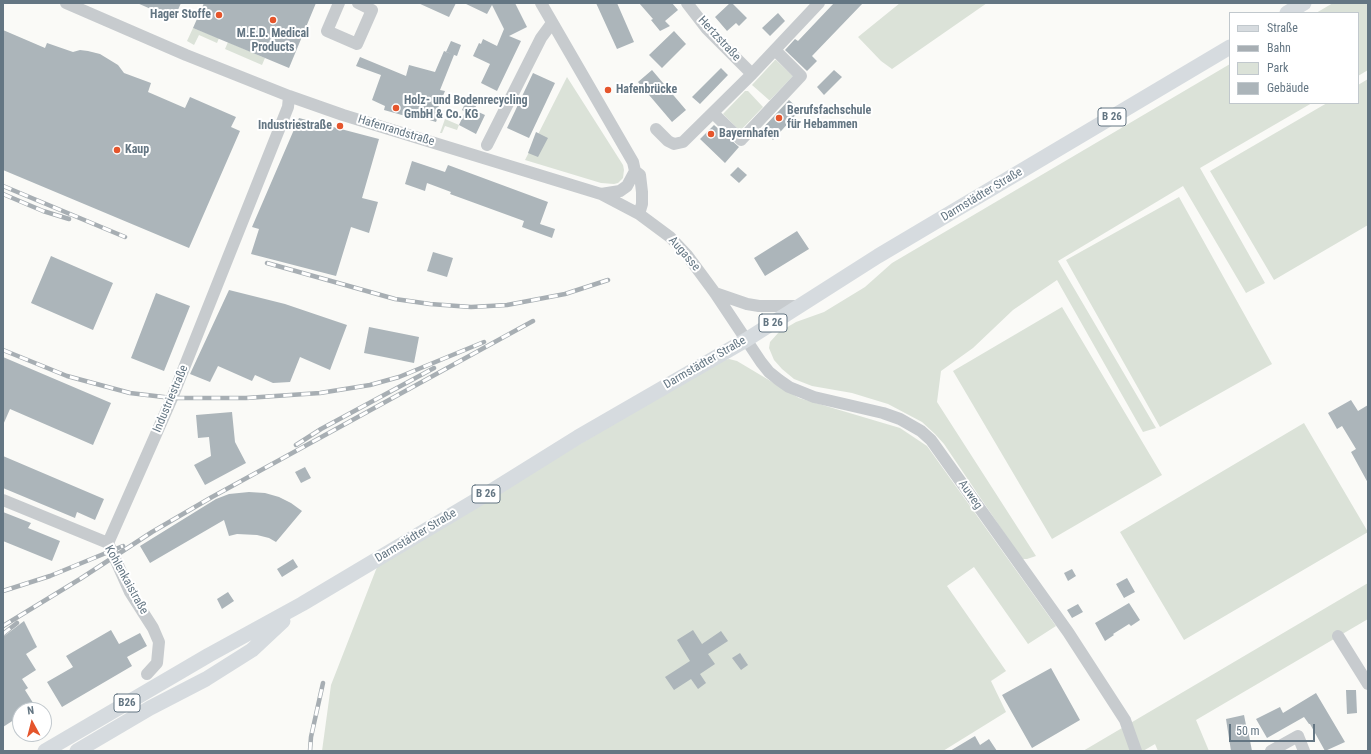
<!DOCTYPE html>
<meta charset="utf-8">
<style>
body{margin:0}
#map{position:relative;width:1371px;height:754px;overflow:hidden;background:#fafaf7;font-family:"Roboto Condensed",sans-serif}
canvas{display:block}
.frame{position:absolute;inset:0;border:4px solid #647683;pointer-events:none}
.legend{position:absolute;left:1229px;top:12px;width:130px;height:92px;box-sizing:border-box;background:#fff;border:1px solid #c1c8cd;margin:0;padding:5px 7px;list-style:none;font-size:12px;color:#647683}
.legend li{display:flex;align-items:center;gap:8px;height:20px}
.legend b{width:20px;border:1px solid #c1c8cd}
.north{position:absolute;left:12px;top:702px;width:40px;height:40px;box-sizing:border-box;background:#fff;border:1px solid #c1c8cd;border-radius:50%;rotate:353deg;font-size:11px;font-weight:700;line-height:16px;text-align:center;color:#647683}
.north::after{content:'';display:block;margin:auto;width:14px;height:18px;background:#e5552c;clip-path:polygon(50% 0,100% 100%,50% 72%,0 100%)}
.scale{position:absolute;left:1229px;top:724px;width:86px;height:18px;box-sizing:border-box;border:2px solid #647683;border-top:0;padding-left:5px;font-size:12px;line-height:14px;white-space:nowrap;color:#647683;-webkit-text-stroke:3px #fff;paint-order:stroke}
</style>
<div id="map">
<canvas width="1371" height="754"></canvas>
<div class="frame"></div>
<ul class="legend">
<li><b style="height:5px;background:#d6dbdf"></b>Straße</li>
<li><b style="height:5px;background:#a7aeb3"></b>Bahn</li>
<li><b style="height:11px;background:#dbe2d8"></b>Park</li>
<li><b style="height:11px;background:#acb5ba"></b>Gebäude</li>
</ul>
<div class="north">N</div>
<div class="scale">50 m</div>
</div>
<script>
const g = document.querySelector('canvas').getContext('2d');
g.lineJoin = 'round';
function paint(path, color) { g.fillStyle = color; g.fill(path, 'evenodd'); }
const toPath = rows => new Path2D(rows.map(r => 'M' + r).join(''));
function strokePath(path, color, width, dash) { g.strokeStyle = color; g.lineWidth = width; g.lineCap = dash ? 'butt' : 'round'; g.setLineDash(dash || []); g.stroke(path); }
function drawText(font, color, halo, rows, align = 'center') {
  g.font = font + ' "Roboto Condensed",sans-serif'; g.lineWidth = 4; g.setLineDash([]); g.textBaseline = 'middle'; g.strokeStyle = halo; g.fillStyle = color; for (const [text, x, y, turn = 0] of rows) {
    g.save(); g.translate(x, y); g.rotate((+turn || 0) * Math.PI / 180); g.textAlign = isNaN(turn) ? turn : align; if (halo) g.strokeText(text, 0, 0); g.fillText(text, 0, 0); g.restore();
  }
}
const green = toPath([
 [900,3,987,3,892,69,881,61,858,37],
 [1333,3,1368,3,1368,70,1358,76,1358,13,1316,13],
 [193,28,219,38,217,43,199,35,194,45,187,41],
 [228,42,265,58,262,65,225,49],
 [775,60,776,60,793,76,770,100,769,100,752,85],
 [1230,64,1230,103,1312,103,1200,168,1265,283,1246,293,1183,186,1058,261,1156,428,1143,432,1057,280,1013,310,973,348,941,371,937,402,1036,556,1027,559,1023,559,1019,555,944,444,935,434,922,422,888,404,852,393,812,386,794,379,782,369,774,360,769,348,770,342,779,332,796,322,824,312,865,287,892,263],
 [567,77,623,165,624,170,623,178,618,183,614,184,601,183,525,160],
 [1368,79,1368,225,1274,280,1210,171,1327,103,1358,103,1358,85],
 [745,91,748,91,763,107,740,131,723,114],
 [445,119,459,125,457,130,445,126,442,133,440,133],
 [1179,197,1272,364,1160,427,1066,260],
 [1062,307,1162,475,1052,539,953,371],
 [729,359,737,361,799,398,900,428,927,446,1056,626,1028,644,974,567,947,586,1006,671,991,681,1006,712,943,751,322,751,331,685,377,567,384,559,721,361],
 [1304,423,1368,532,1184,640,1120,532],
 [1368,583,1368,619,1196,720,1209,751,1158,751,1155,744,1143,751,1083,751]
]);
const building = toPath([
 [137,3,181,3,174,19],
 [204,3,316,3,289,68,193,28],
 [418,3,456,3,449,17],
 [464,3,515,3,527,27,509,36,521,41,497,91,481,83,490,64,473,56,479,43,481,44,483,39,497,46,504,29,492,5,487,14],
 [596,3,617,3,634,42,617,49],
 [639,3,672,3,678,10,665,21,670,26,660,31,651,20,653,19],
 [730,3,732,3,747,18,739,26,736,23,727,31,715,17],
 [834,3,863,3,812,56,817,61,807,71,785,50,795,39,798,41],
 [778,13,785,21,770,36,762,28],
 [3,30,45,48,47,43,73,52,80,50,88,51,100,54,118,65,124,73,151,83,148,92,185,108,190,97,236,117,231,127,240,131,189,248,3,170],
 [674,31,686,44,662,68,649,55],
 [451,41,461,45,457,56,446,52],
 [444,51,454,55,440,90,445,91,438,108,441,109,436,122,410,114,409,117,384,110,385,106,372,100,381,75,356,66,360,57,406,76,409,65,435,72],
 [721,68,728,75,700,104,692,97],
 [652,70,686,110,672,122,638,82],
 [834,70,842,77,824,95,817,87],
 [533,73,555,83,529,138,507,128],
 [467,99,477,104,474,110,485,115,476,134,459,125,465,112,462,110],
 [789,100,800,110,773,140,762,129],
 [299,118,379,139,362,198,378,202,369,233,351,227,336,276,251,254,259,229,252,227],
 [714,125,739,147,725,163,700,139],
 [536,132,548,138,538,157,528,153],
 [412,161,445,172,448,165,548,202,540,224,555,229,552,238,522,227,524,221,450,194,451,192,427,183,425,191,405,184],
 [738,167,747,175,739,183,730,175],
 [797,231,809,249,765,276,754,258],
 [433,252,453,258,447,277,427,271],
 [51,256,113,283,93,330,31,303],
 [229,290,285,304,347,325,330,370,300,357,290,382,273,383,255,375,252,381,218,366,210,382,190,374],
 [156,293,190,306,164,371,131,358],
 [369,327,419,337,414,363,364,353],
 [3,357,111,403,93,445,10,409,3,425],
 [1351,400,1358,411,1368,405,1368,483,1351,452,1356,449,1342,426,1337,429,1328,413],
 [232,412,235,442,246,463,205,485,194,465,211,456,209,437,198,438,196,415],
 [3,456,104,499,95,520,77,512,75,518,3,488],
 [305,467,311,478,301,483,295,472],
 [249,492,265,493,279,497,291,503,302,511,276,542,269,538,257,535,237,534,229,536,224,520,150,563,140,546,216,499,229,494],
 [3,512,31,523,28,528,60,541,52,561,3,541],
 [293,559,298,567,282,577,277,569],
 [1072,569,1076,576,1068,581,1064,573],
 [1127,578,1135,592,1124,598,1116,584],
 [228,592,234,601,222,609,217,599],
 [1129,603,1140,620,1131,626,1129,624,1113,634,1114,635,1105,641,1095,623],
 [1078,604,1083,612,1072,618,1067,610],
 [24,621,37,647,26,654,36,670,22,679,28,688,25,690,35,706,28,710,20,710,20,716,3,727,3,637],
 [111,630,119,644,140,633,147,646,127,657,132,666,62,707,47,682,73,667,66,656],
 [693,630,702,644,721,631,728,641,708,654,715,664,700,674,706,683,698,689,691,679,674,690,665,677,690,661,677,640],
 [740,653,748,665,741,670,732,658],
 [1051,668,1080,720,1032,748,1002,695],
 [1346,690,1356,690,1357,713,1347,714],
 [1316,693,1345,742,1325,751,1310,724,1309,724,1304,717,1267,738,1256,719,1280,707,1283,713],
 [1244,715,1246,725,1247,725,1252,751,1231,751,1226,719],
 [975,736,980,745,989,739,997,751,950,751]
]);
const minor = toPath([
 [66,3,186,55,289,96,343,115,601,194,639,214,670,237,687,255,715,293,761,362,769,372,779,380,789,387,814,397,883,413,900,419,921,431,931,440,1068,632,1125,720,1136,751],
 [339,3,327,31,357,44,372,10,358,3],
 [541,3,633,162,635,171,627,186,620,191,601,194],
 [687,3,707,29,752,74],
 [713,113,741,140,801,76,775,50],
 [656,129,668,141,674,144,683,142,752,74,819,3],
 [487,145,541,38,552,23],
 [635,171,640,175,642,192,642,204,639,214],
 [715,293,747,304,759,306,800,306],
 [3,500,108,543,130,592,153,628,159,642,157,663,147,674],
 [108,543,172,398,288,107,289,96],
 [1338,636,1368,684],
 [1271,751,1298,736,1304,751]
]);
const major = toPath([
 [1287,13,1304,3],
 [45,751,209,655,302,604,485,495,578,437,746,340,878,256,1230,47],
 [77,751,150,708,206,679,252,650,283,621]
]);
const rail = toPath([
 [3,186,125,237],
 [3,194,43,211,69,219],
 [267,263,395,299,430,304,471,307,507,305,565,294,608,280],
 [3,350,67,376,130,393,172,398,246,398,320,393,370,385,399,377,484,342],
 [296,445,321,429,434,368],
 [3,591,50,576,123,546],
 [3,626,80,579,152,532,212,497,533,321],
 [3,634,17,623],
 [310,751,311,737,323,683]
]);
const markers = [
 [219,15,4,"#e5552c"],
 [273,20,4,"#e5552c"],
 [608,90,4,"#e5552c"],
 [396,108,4,"#e5552c"],
 [779,118,4,"#e5552c"],
 [340,126,4,"#e5552c"],
 [711,134,4,"#e5552c"],
 [117,150,4,"#e5552c"]
];
const shields = [
 [1112,117,28],
 [773,323,28],
 [486,494,28],
 [127,703,26]
];
const shieldNames = [
 ["B 26",1112,117],
 ["B 26",773,323],
 ["B 26",486,494],
 ["B26",127,703]
];
const poiNames = [
 ["Hager Stoffe",211,15,"right"],
 ["M.E.D. Medical",273,34,"center"],
 ["Products",273,48,"center"],
 ["Hafenbrücke",616,90],
 ["Holz- und Bodenrecycling",404,101],
 ["GmbH & Co. KG",404,115],
 ["Berufsfachschule",787,111],
 ["für Hebammen",787,125],
 ["Industriestraße",332,126,"right"],
 ["Bayernhafen",719,134],
 ["Kaup",125,150]
];
const streetNames = [
 ["Hertzstraße",719,39,47],
 ["Hafenrandstraße",396,131,17],
 ["Darmstädter Straße",982,195,-31],
 ["Augasse",684,254,49],
 ["Darmstädter Straße",705,363,-30],
 ["Industriestraße",171,399,-67],
 ["Auweg",970,495,55],
 ["Darmstädter Straße",416,536,-31],
 ["Kohlenkaistraße",126,580,61]
];
paint(green, '#dbe2d8');
paint(building, '#acb5ba');
strokePath(minor, '#c7cbce', 12);
strokePath(major, '#d6dbdf', 15);
strokePath(rail, '#a7aeb3', 4.5);
strokePath(rail, '#fff', 3, [9]);
for (const [x, y, r, color] of markers) { const dot = new Path2D(); dot.arc(x, y, r, 0, 2 * Math.PI); g.fillStyle = color; g.fill(dot); strokePath(dot, '#fff', 1.5); }
for (const [x, y, w] of shields) { const box = new Path2D(); box.roundRect(x - w / 2, y - 9, w, 18, 3); g.fillStyle = '#fff'; g.fill(box); strokePath(box, '#647683', 1); }
drawText('bold 11px', '#647683', null, shieldNames);
drawText('bold 12px', '#647683', '#fff', poiNames, 'left');
drawText('12px', '#647683', '#fff', streetNames);
</script>
